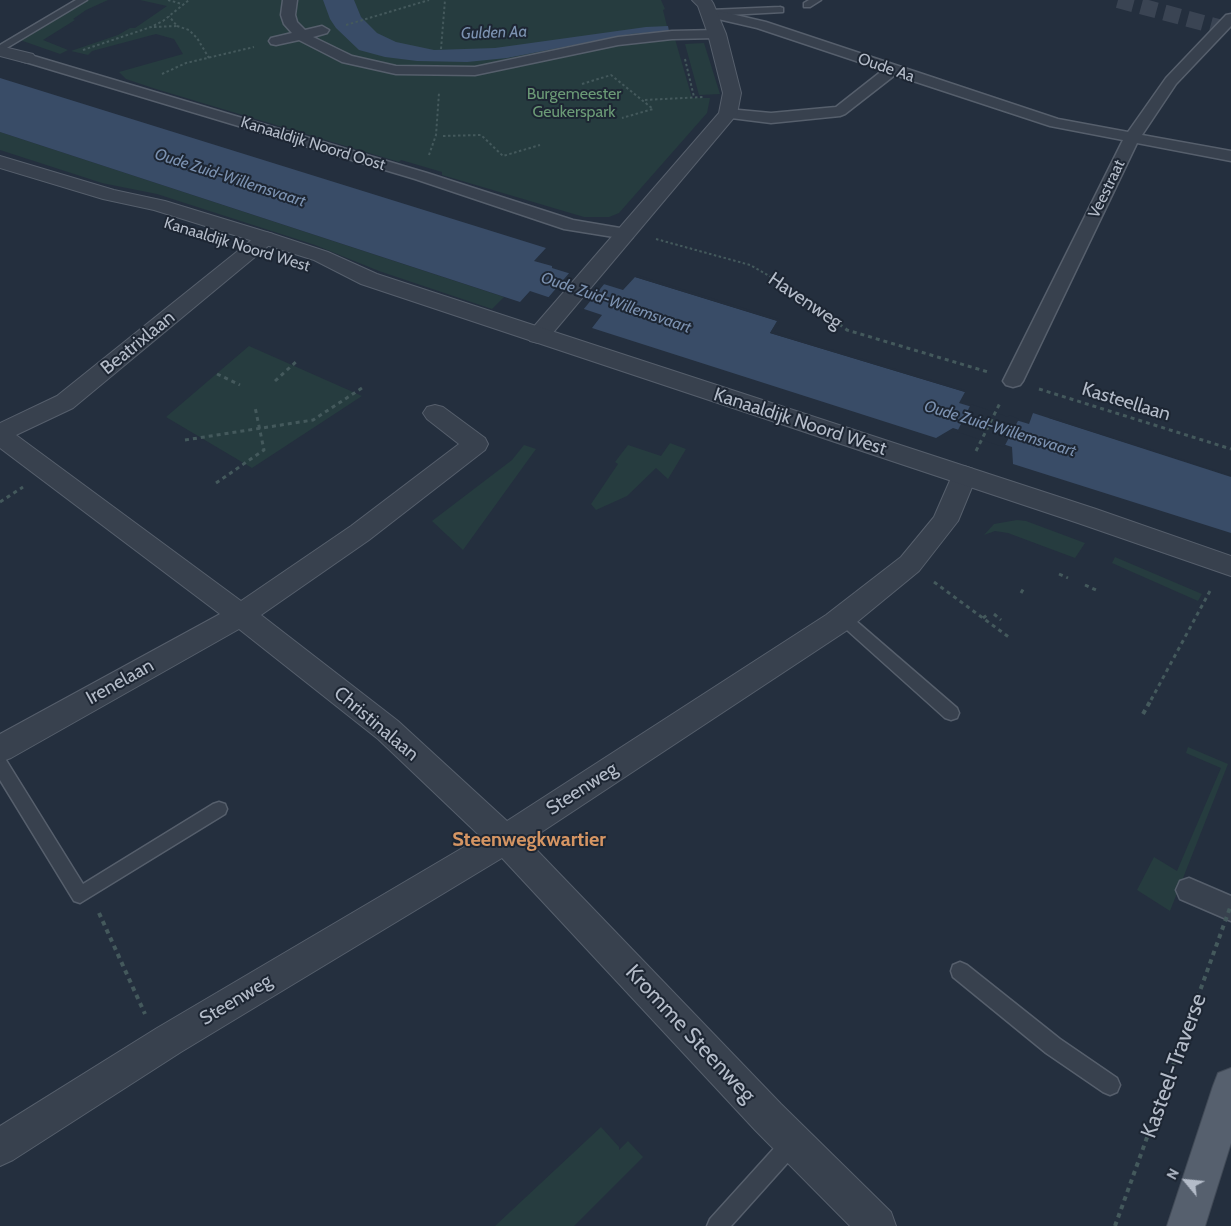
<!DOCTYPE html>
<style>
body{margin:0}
#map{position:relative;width:1231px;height:1226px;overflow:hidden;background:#242f3e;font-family:Cabin,sans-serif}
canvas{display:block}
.north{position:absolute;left:1161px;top:1156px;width:50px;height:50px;-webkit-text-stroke:4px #1d2633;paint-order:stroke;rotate:298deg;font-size:14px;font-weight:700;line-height:20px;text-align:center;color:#b4bcc9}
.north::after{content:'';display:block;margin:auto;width:18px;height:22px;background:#b4bcc9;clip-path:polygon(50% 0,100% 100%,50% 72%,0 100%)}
</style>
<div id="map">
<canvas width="1231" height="1226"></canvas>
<div class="north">N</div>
</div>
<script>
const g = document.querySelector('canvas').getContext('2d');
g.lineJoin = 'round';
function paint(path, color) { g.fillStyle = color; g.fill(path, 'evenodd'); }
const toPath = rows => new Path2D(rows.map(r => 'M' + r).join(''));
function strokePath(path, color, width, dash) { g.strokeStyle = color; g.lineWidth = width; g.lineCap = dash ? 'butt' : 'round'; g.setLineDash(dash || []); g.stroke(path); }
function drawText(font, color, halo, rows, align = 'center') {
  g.font = font + ' Cabin,sans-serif'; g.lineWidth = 4; g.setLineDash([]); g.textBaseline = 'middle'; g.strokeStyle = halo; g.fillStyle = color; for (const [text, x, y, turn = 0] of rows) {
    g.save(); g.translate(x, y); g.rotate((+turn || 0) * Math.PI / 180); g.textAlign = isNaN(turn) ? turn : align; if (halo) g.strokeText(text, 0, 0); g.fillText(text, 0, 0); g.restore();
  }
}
const green = toPath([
 [87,0,108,0,86,10,73,19,75,20,43,40,68,50,60,54,20,40],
 [140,0,661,0,665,9,663,10,667,26,671,39,675,39,692,98,710,98,707,113,619,213,609,217,584,217,442,175,442,172,401,160,399,162,156,89,126,79,119,72,183,54,174,39,156,34,92,51,88,55,71,51,118,35,130,28,135,28,167,6],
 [704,43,720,94,699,95,685,44],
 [0,132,504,297,492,309,379,271,315,245,157,194,102,183,0,150],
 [249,346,362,396,252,468,166,417],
 [670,443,686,449,668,479,656,468,627,496,596,510,591,504,618,464,615,462,628,445,661,456],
 [524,445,536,449,463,550,432,521,512,460],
 [1017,520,1026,521,1085,543,1075,558,1008,533,995,531,984,535,994,524],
 [1115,557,1202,594,1198,601,1112,563],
 [1188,747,1228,764,1170,911,1137,890,1154,857,1177,871,1221,768,1186,753],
 [601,1127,619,1147,619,1150,628,1141,643,1157,574,1226,495,1226]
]);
const water = toPath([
 [323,0,354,0,361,17,377,33,396,42,434,50,495,48,646,27,668,26,669,31,631,34,507,58,467,62,417,61,385,57,359,50,336,28,330,19],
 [0,78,546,248,534,261,552,266,552,268,623,290,635,277,778,321,770,333,965,392,959,403,1029,424,1033,413,1231,477,1231,533,1013,464,1012,447,953,428,936,438,592,328,602,315,530,291,520,302,0,132]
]);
const pier = toPath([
 [570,272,605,283,583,310,547,299],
 [637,275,779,319,780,322,774,332,965,390,965,392,770,333,777,321,635,277],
 [971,404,1008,417,1009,415,1019,419,1004,447,957,432],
 [1049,416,1231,475,1231,476,1049,418]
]);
const pedestrianTunnel = toPath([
 [1118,0,1222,28]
]);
const pathFar2 = toPath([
 [168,0,182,4],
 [346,25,429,0],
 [177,26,189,30,197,38,209,58],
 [154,27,177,26,169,16],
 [441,49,445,0],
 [83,50,151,27,163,21,189,0],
 [685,59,694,97],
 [162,74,186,63,254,47],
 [582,84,611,75,653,109,622,118],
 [645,100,703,97],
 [443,136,481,135,503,156,540,145],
 [429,155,436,135,439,93],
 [656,239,750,265,792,289,809,301]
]);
const pathFar1 = toPath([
 [807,300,847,330,988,372],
 [217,374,240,385],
 [275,381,298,360],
 [1039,389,1231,449],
 [185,440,313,420,362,388],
 [976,451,1000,403],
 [216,483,264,450,255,407],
 [0,502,23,487],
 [1059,574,1068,578],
 [934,582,1010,638],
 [1085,585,1096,590],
 [1021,593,1025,586],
 [994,614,1001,620],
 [983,618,987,615],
 [1151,700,1211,589]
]);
const path = toPath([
 [1143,714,1152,698],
 [99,913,145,1014]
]);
const service = toPath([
 [76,0,87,0,0,52,0,45,76,0],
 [809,0,821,0,810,7,804,7,804,3,809,0],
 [780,7,783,8,783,12,710,16,705,13,710,10,780,7],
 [843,612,848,614,957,708,959,713,957,718,951,720,945,718,838,622,835,618,838,614,843,612],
 [0,758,6,760,83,884,213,804,219,802,225,804,227,809,225,814,80,903,74,901,0,780,0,758],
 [960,962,967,965,1060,1039,1117,1078,1120,1085,1117,1092,1110,1095,1103,1092,1046,1053,953,977,951,971,953,965,960,962],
 [793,1132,800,1135,803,1142,800,1149,731,1226,707,1226,710,1219,786,1135,793,1132]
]);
const pedestrian = toPath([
 [283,0,297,0,295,15,297,22,305,30,322,26,329,30,327,33,313,37,352,56,396,66,475,67,618,37,672,31,717,30,724,34,717,38,672,39,618,45,475,75,396,74,342,62,299,40,276,45,271,44,269,41,271,38,292,33,284,24,281,15,283,0],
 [710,9,766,22,1058,119,1128,132,1166,78,1226,15,1231,14,1231,26,1176,84,1142,135,1231,151,1231,161,1137,143,1023,381,1020,385,1013,387,1006,385,1003,381,1123,140,1050,126,895,75,845,114,840,116,771,123,723,117,720,114,723,111,728,109,771,113,836,107,883,70,757,28,705,16,703,13,710,9],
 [27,54,427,173,573,220,626,229,632,230,634,234,632,238,626,239,564,229,415,179,22,61,20,58,22,55,27,54],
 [1189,878,1231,896,1231,921,1180,899,1176,890,1180,881,1189,878]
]);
const minor = toPath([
 [692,0,711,0,713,3,726,34,741,93,737,114,546,341,538,343,530,341,527,336,530,331,719,113,723,93,708,34,698,6,692,0],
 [0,46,33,54,36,58,33,62,27,63,0,56,0,46],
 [266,232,273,234,276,238,273,242,73,408,16,435,241,601,351,526,459,444,427,419,423,413,427,407,435,405,443,407,485,438,488,444,485,450,369,540,261,615,398,721,507,821,826,615,901,557,934,517,955,469,964,466,973,469,977,475,958,521,919,571,846,631,528,841,781,1104,891,1212,896,1226,850,1226,755,1130,502,858,181,1052,13,1160,0,1166,0,1126,157,1028,481,837,378,739,239,629,11,758,0,762,0,734,220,614,0,448,0,423,57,396,259,234,266,232]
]);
const tertiary = toPath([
 [0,156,114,190,165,201,273,234,328,252,377,274,1096,509,1231,556,1231,576,1078,523,361,284,314,260,154,210,103,199,0,168,0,156]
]);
const primary = toPath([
 [1231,1068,1231,1143,1205,1226,1167,1226,1213,1086,1218,1073,1231,1068]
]);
const pathBridge = toPath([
 [1115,1226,1231,905]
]);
const farWaternames = [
 ["Gulden Aa",494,33,-2],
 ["Oude Zuid-Willemsvaart",230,178,18],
 ["Oude Zuid-Willemsvaart",616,303,19],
 ["Oude Zuid-Willemsvaart",1000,429,17]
];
const farStreetnames = [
 ["Oude Aa",886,68,19],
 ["Kanaaldijk Noord Oost",313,144,17],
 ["Veestraat",1107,189,-64],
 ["Kanaaldijk Noord West",237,245,17]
];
const farParknames = [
 ["Burgemeester",574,94],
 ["Geukerspark",574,112]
];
const streetNames = [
 ["Havenweg",805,301,34],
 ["Beatrixlaan",138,343,-39],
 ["Kasteellaan",1126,402,17],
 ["Kanaaldijk Noord West",800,422,18],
 ["Irenelaan",120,682,-29],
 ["Christinalaan",376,724,40],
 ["Steenweg",582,789,-33],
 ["Steenweg",236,1000,-31]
];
const neighbourhoodNames = [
 ["Steenwegkwartier",529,840]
];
const nearStreetnames = [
 ["Kromme Steenweg",690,1034,47],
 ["Kasteel-Traverse",1174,1066,-70]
];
paint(green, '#263c3f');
paint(water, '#394c67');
paint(pier, '#242f3e');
strokePath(pedestrianTunnel, '#3a4453', 16, [16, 8]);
strokePath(service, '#565f6c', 3);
strokePath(pedestrian, '#565f6c', 3);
strokePath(minor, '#565f6c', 2);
strokePath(tertiary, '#565f6c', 2);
strokePath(primary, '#414a57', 2);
strokePath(pathFar2, '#44595c', 2, [2.5, 2.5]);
strokePath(pathFar1, '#44595c', 3, [4, 4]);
strokePath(path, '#44595c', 4, [4.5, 4.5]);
paint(service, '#38414e');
paint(pedestrian, '#38414e');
paint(minor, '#38414e');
paint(tertiary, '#38414e');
paint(primary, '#56606e');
strokePath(pathBridge, '#44595c', 4, [4.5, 4.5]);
drawText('italic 16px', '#7c92b1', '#1d2633', farWaternames);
drawText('16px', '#b4bcc9', '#1d2633', farStreetnames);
drawText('16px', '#6b9a76', '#1d2633', farParknames);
drawText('19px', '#b4bcc9', '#1d2633', streetNames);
drawText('bold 20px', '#d59563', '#1d2633', neighbourhoodNames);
drawText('22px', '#b4bcc9', '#1d2633', nearStreetnames);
</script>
